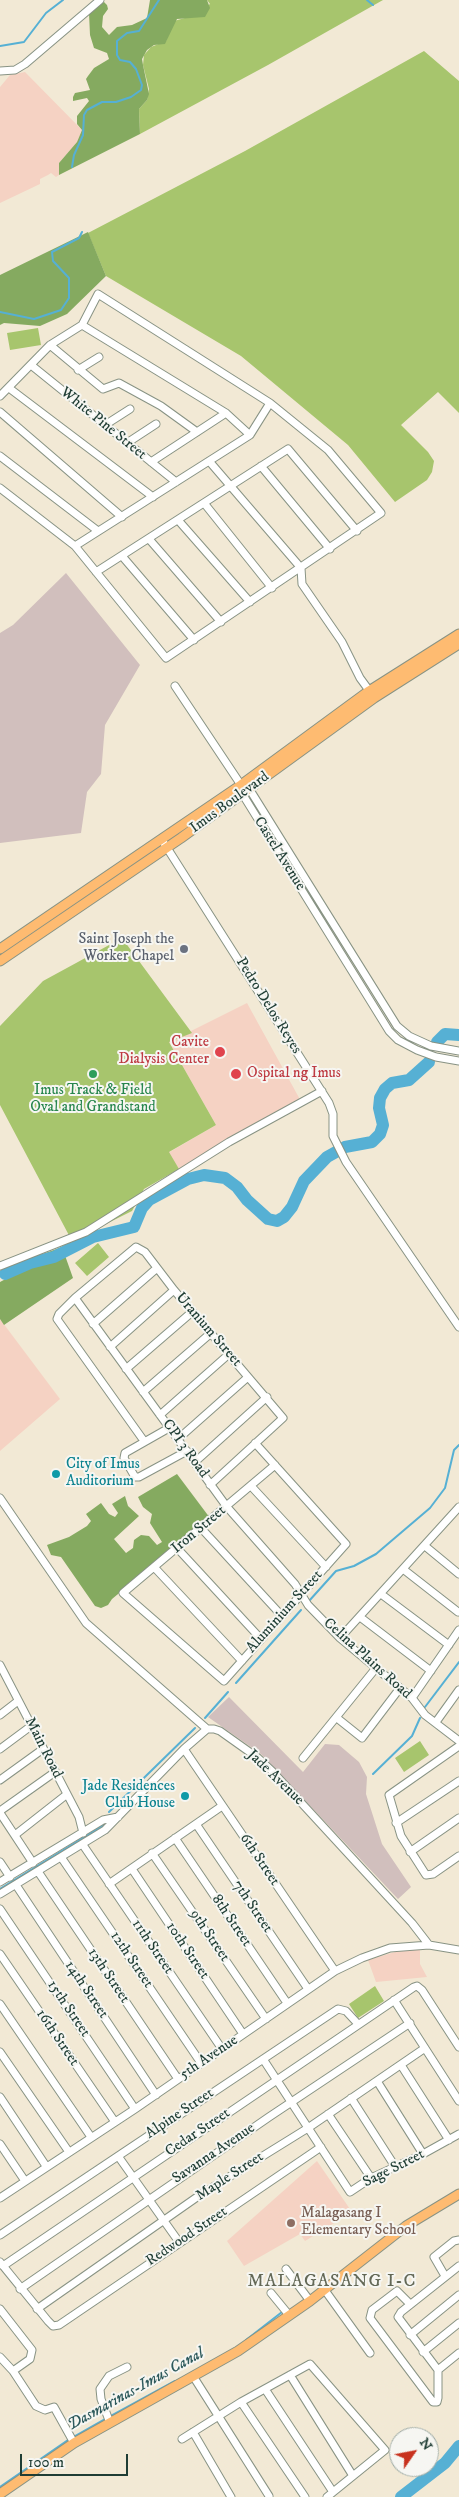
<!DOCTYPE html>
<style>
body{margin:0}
#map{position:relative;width:459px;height:2497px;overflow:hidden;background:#f2e9d5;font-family:"IM FELL DW Pica",serif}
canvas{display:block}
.north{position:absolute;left:389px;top:2427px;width:50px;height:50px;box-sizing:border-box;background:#f6f6f2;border:1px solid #a0aca6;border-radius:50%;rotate:57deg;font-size:14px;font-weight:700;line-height:20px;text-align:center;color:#1f3d34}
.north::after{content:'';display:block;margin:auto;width:18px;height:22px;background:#c8321e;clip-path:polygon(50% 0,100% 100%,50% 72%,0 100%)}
.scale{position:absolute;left:20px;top:2454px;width:108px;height:22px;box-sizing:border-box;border:2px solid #1f3d34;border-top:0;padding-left:6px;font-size:15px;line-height:18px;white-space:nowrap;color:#1f3d34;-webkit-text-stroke:4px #f6f6f2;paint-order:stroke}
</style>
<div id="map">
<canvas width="459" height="2497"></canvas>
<div class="north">N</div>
<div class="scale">100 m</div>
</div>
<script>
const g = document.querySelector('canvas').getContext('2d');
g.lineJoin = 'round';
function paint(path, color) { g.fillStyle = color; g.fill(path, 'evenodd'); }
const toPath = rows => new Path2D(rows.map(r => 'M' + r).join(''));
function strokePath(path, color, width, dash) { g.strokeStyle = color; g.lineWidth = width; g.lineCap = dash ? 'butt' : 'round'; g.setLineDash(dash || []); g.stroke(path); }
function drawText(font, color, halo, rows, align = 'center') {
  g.font = font + ' "IM FELL DW Pica",serif'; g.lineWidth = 4; g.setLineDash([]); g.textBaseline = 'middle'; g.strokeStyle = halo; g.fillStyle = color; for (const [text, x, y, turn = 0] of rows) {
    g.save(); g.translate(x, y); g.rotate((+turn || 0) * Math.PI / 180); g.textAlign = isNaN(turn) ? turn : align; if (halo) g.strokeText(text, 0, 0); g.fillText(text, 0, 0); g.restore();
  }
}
const built = toPath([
 [25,72,82,130,77,142,59,163,59,175,56,177,51,173,48,175,40,179,40,184,0,203,0,87,10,75],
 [247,1003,303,1105,179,1169,168,1153,216,1125,169,1042],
 [0,1319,60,1399,0,1451],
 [420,1949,420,1964,427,1977,376,1982,368,1960,395,1952],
 [317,2161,352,2212,305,2241,300,2234,244,2266,227,2241]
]);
const industrial = toPath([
 [66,573,140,665,105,725,101,774,87,792,81,833,0,843,0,633,13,625],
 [229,1697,303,1772,325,1744,339,1745,359,1762,367,1777,366,1794,382,1844,411,1887,398,1899,261,1754,208,1717]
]);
const green = toPath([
 [207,0,383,0,268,65,140,134,139,109,147,100,149,89,143,65,144,55,151,47,166,41,174,21,192,16,210,4],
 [424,51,459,81,459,413,438,392,401,425,428,452,434,461,432,472,427,480,395,502,348,445,241,356,106,276,88,233,245,151],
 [38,328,41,345,10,350,7,333],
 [122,938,192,1033,169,1042,216,1125,169,1152,179,1169,144,1189,132,1211,72,1241,0,1105,0,1026,43,981],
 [98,1243,109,1257,87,1276,75,1263],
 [420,1741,429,1755,404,1772,395,1758],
 [375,1986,384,2001,358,2018,349,2004]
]);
const forest = toPath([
 [150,0,207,0,210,8,205,17,177,19,165,44,154,45,147,50,142,59,143,65,149,94,147,100,139,109,140,134,59,175,59,163,77,142,82,130,77,124,77,116,89,101,87,98,73,101,73,97,75,93,90,90,86,79,88,76,94,68,109,59,107,53,94,48,90,35,89,13,104,2,107,5,108,9,103,16,102,27,109,35,117,27,132,25,147,18],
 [88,232,106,276,67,314,40,326,4,323,0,325,0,275],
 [62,1247,73,1278,4,1325,0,1319,0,1282,34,1264,32,1258],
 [177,1474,210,1518,112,1599,108,1605,101,1608,95,1606,61,1557,51,1555,47,1545,69,1537,87,1526,91,1521,86,1514,101,1503,109,1514,115,1517,118,1513,112,1504,125,1496,128,1506,139,1516,114,1539,126,1553,133,1548,134,1540,141,1535,149,1536,157,1545,162,1542,150,1523,152,1514,143,1507,138,1497]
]);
const stream = toPath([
 [367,0,373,5],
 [0,46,24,42,46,13,63,0],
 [72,167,74,155,83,135,84,115,87,110,102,102,116,102,131,97,141,90,142,85,136,69,130,62,120,60,117,55,117,41,127,33,139,31,159,0],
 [0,312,34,319,61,310,69,298,69,278,53,261,52,252,79,238,82,232],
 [309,1601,336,1571,354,1566,376,1554,430,1508,445,1488,454,1450,459,1445],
 [236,1683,301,1610],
 [425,1707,459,1662],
 [205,1718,228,1692],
 [373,1774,412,1736,420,1718],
 [109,1812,195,1728],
 [0,1889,104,1825],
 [246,2340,282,2312],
 [109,2417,175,2381],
 [0,2487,68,2440,105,2419]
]);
const river = toPath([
 [437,1042,445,1034,459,1035],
 [5,1274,30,1263,54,1257,93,1237,134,1227,142,1208,149,1200,188,1179,204,1175,225,1178,237,1187,247,1200,268,1219,277,1221,284,1217,292,1207,304,1181,327,1157,345,1147,372,1142,380,1134,383,1125,379,1108,380,1098,385,1089,392,1083,409,1080,429,1062],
 [401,2497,445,2463,459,2446]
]);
const minor = toPath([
 [0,71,15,70,25,64,100,0],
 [82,325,226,413,250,435],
 [50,345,103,389,119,383,161,406,197,432],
 [31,365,176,482],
 [78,370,99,357],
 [9,388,153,497],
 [0,396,50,345,82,325,98,294,270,403],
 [0,412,122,517],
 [105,425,130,409],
 [127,443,156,424],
 [0,456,98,531],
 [209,461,301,568,302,584,342,642,360,678,371,693],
 [151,462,226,413],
 [261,466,330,549],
 [0,488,75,546,166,658,381,513,328,450,270,403,250,435,75,546],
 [204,503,272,588],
 [178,520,250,602],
 [149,539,221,622],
 [122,556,194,640],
 [96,572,288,449,357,531],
 [175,686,241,785,250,790,397,1026,409,1036,431,1046,459,1051],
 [242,790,243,795,389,1031,398,1040,417,1050,436,1057,459,1061],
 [162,840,329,1103,333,1114,333,1136,346,1162,459,1327],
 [0,1266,86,1232,229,1142,322,1091],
 [75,1298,227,1507,295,1584,308,1605,340,1638,412,1698,425,1715,459,1741],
 [93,1324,157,1268],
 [110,1347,174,1290],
 [126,1369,192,1312],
 [143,1392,211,1333],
 [160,1415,229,1354],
 [169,1428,125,1453,124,1458,135,1477,139,1477,187,1451],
 [178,1439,248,1377],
 [144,1441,57,1319,59,1314,75,1298,136,1247,145,1252,174,1290,283,1418,210,1485],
 [255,1443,346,1544,224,1681,123,1593,275,1465],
 [195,1462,267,1397],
 [251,1486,326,1567],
 [0,1498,86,1623,207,1729],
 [201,1528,282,1616],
 [425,1546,459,1574],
 [177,1548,261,1639],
 [154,1567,242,1661],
 [403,1569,458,1612],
 [381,1594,449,1645],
 [360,1617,431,1671],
 [340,1638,459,1507],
 [0,1665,79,1817,83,1833],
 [412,1698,459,1630],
 [0,1715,18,1701],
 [337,1718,362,1738,400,1688],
 [436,1722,459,1690],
 [459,1746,389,1795,401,1836,426,1875,433,1874,459,1856],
 [0,1749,31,1726],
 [184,1749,335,1971],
 [303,1758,376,1668],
 [0,1780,43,1749],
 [0,1811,55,1772],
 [0,1813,33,1863],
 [396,1823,459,1781],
 [196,1824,308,1989],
 [15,1835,66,1795],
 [175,1838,287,2003],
 [83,1845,222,2049],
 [410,1852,459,1818],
 [152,1853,266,2019],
 [61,1857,201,2063],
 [0,1862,10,1877],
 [132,1869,243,2034],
 [39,1873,178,2079],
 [0,1882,103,1820,118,1817],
 [109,1884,222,1806],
 [16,1885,156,2095],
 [0,1894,105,1830,184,1749,207,1729,214,1729,220,1731,258,1758,272,1771,412,1923,429,1945],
 [0,1909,135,2109],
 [0,1954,115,2122],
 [394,2000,459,2101],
 [0,2004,91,2137],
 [0,2052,69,2152],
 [263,2059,350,2192,371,2178,423,2154,459,2134],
 [401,2065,449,2140],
 [377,2081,423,2154],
 [0,2097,46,2166],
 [351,2098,396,2168],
 [328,2114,371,2178],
 [0,2144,25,2181],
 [118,2156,179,2242],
 [0,2198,135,2109,335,1971,362,1958,390,1948,429,1945,459,1950],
 [0,2235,338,2009,346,2011,358,2024],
 [0,2262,48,2321,53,2326,59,2325,321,2147],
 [3,2266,414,1987,417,1986,422,1990,459,2047],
 [286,2269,310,2301],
 [445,2276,434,2257,454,2241,459,2240],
 [20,2289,269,2117,410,2023],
 [324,2289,370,2353],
 [271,2293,289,2315],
 [410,2304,397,2291,372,2310,370,2318,433,2402,437,2402,438,2398,438,2370,459,2353],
 [0,2309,32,2350,30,2359,13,2371],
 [37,2309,200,2195,308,2128,425,2048],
 [410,2335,459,2295],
 [423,2352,459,2323],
 [0,2357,13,2371,36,2406,45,2410,54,2407,74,2443],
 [438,2370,398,2317,401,2312,459,2266],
 [290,2375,353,2476],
 [193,2376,269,2496],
 [265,2389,333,2492],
 [241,2402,305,2497],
 [110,2423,101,2399,100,2389,109,2376,127,2367],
 [193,2432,231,2497],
 [182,2439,241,2402,310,2364,385,2450,327,2497]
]);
const major = toPath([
 [0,949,241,785,369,691,459,634],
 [0,961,181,838,374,698,459,644],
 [0,2494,74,2443,238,2351,310,2301,406,2226,459,2194]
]);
const markers = [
 [184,949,5,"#6b7280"],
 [220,1052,6,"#e0444e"],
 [93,1074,5,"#2e9e5b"],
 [236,1074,6,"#e0444e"],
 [56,1474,5,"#0f9aa8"],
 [185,1796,5,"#0f9aa8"],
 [291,2223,5,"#8d6e63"]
];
const streetNames = [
 ["White Pine Street",103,424,39],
 ["Imus Boulevard",230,803,-36],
 ["Castel Avenue",279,854,58],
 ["Pedro Delos Reyes",268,1006,58],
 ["Uranium Street",208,1330,49],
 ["CPI 3 Road",185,1449,54],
 ["Iron Street",199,1530,-40],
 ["Aluminium Street",285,1612,-48],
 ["Celina Plains Road",367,1659,42],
 ["Main Road",43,1748,63],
 ["Jade Avenue",275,1778,44],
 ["6th Street",259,1860,56],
 ["7th Street",252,1907,56],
 ["8th Street",231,1921,56],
 ["9th Street",209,1936,56],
 ["11th Street",152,1947,56],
 ["10th Street",187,1951,56],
 ["12th Street",131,1960,56],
 ["13th Street",108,1976,56],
 ["14th Street",86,1990,56],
 ["15th Street",68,2009,56],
 ["16th Street",57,2038,56],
 ["5th Avenue",209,2058,-34],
 ["Alpine Street",180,2114,-34],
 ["Cedar Street",198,2133,-34],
 ["Savanna Avenue",214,2154,-34],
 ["Sage Street",394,2169,-27],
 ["Maple Street",230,2177,-33],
 ["Redwood Street",187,2237,-34]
];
const worshipNames = [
 ["Saint Joseph the",174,940],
 ["Worker Chapel",174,957]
];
const healthNames = [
 ["Cavite",209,1043],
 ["Dialysis Center",209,1060],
 ["Ospital ng Imus",247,1074,"left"]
];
const leisureNames = [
 ["Imus Track & Field",93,1091],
 ["Oval and Grandstand",93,1108]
];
const cultureNames = [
 ["City of Imus",66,1465],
 ["Auditorium",66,1482],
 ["Jade Residences",175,1787,"right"],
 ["Club House",175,1804,"right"]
];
const educationNames = [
 ["Malagasang I",301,2214],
 ["Elementary School",301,2231]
];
const waterNames = [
 ["Dasmarinas-Imus Canal",136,2390,-29]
];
const quarterNames = [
 ["MALAGASANG I-C",332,2282]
];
paint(built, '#f5d2c3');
paint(industrial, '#d1bfbd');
paint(green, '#a7c56d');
paint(forest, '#85aa60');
strokePath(stream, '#56b0d4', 2);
strokePath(river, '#56b0d4', 12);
strokePath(minor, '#889384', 9);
strokePath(major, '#889384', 11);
strokePath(minor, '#fff', 7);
strokePath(major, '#febb71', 9);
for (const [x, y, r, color] of markers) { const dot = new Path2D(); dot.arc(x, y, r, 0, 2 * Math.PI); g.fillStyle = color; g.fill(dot); strokePath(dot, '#f6f6f2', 2); }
drawText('15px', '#1f3d34', '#f6f6f2', streetNames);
drawText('15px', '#5b616d', '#f6f6f2', worshipNames, 'right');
drawText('15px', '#be3a42', '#f6f6f2', healthNames, 'right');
drawText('15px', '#27864d', '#f6f6f2', leisureNames);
drawText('15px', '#0d838f', '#f6f6f2', cultureNames, 'left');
drawText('15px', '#785e54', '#f6f6f2', educationNames, 'left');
drawText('italic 16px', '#2d5a5c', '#f6f6f2', waterNames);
g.letterSpacing = '1px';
drawText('18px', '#636856', '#f6f6f2', quarterNames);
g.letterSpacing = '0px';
</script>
